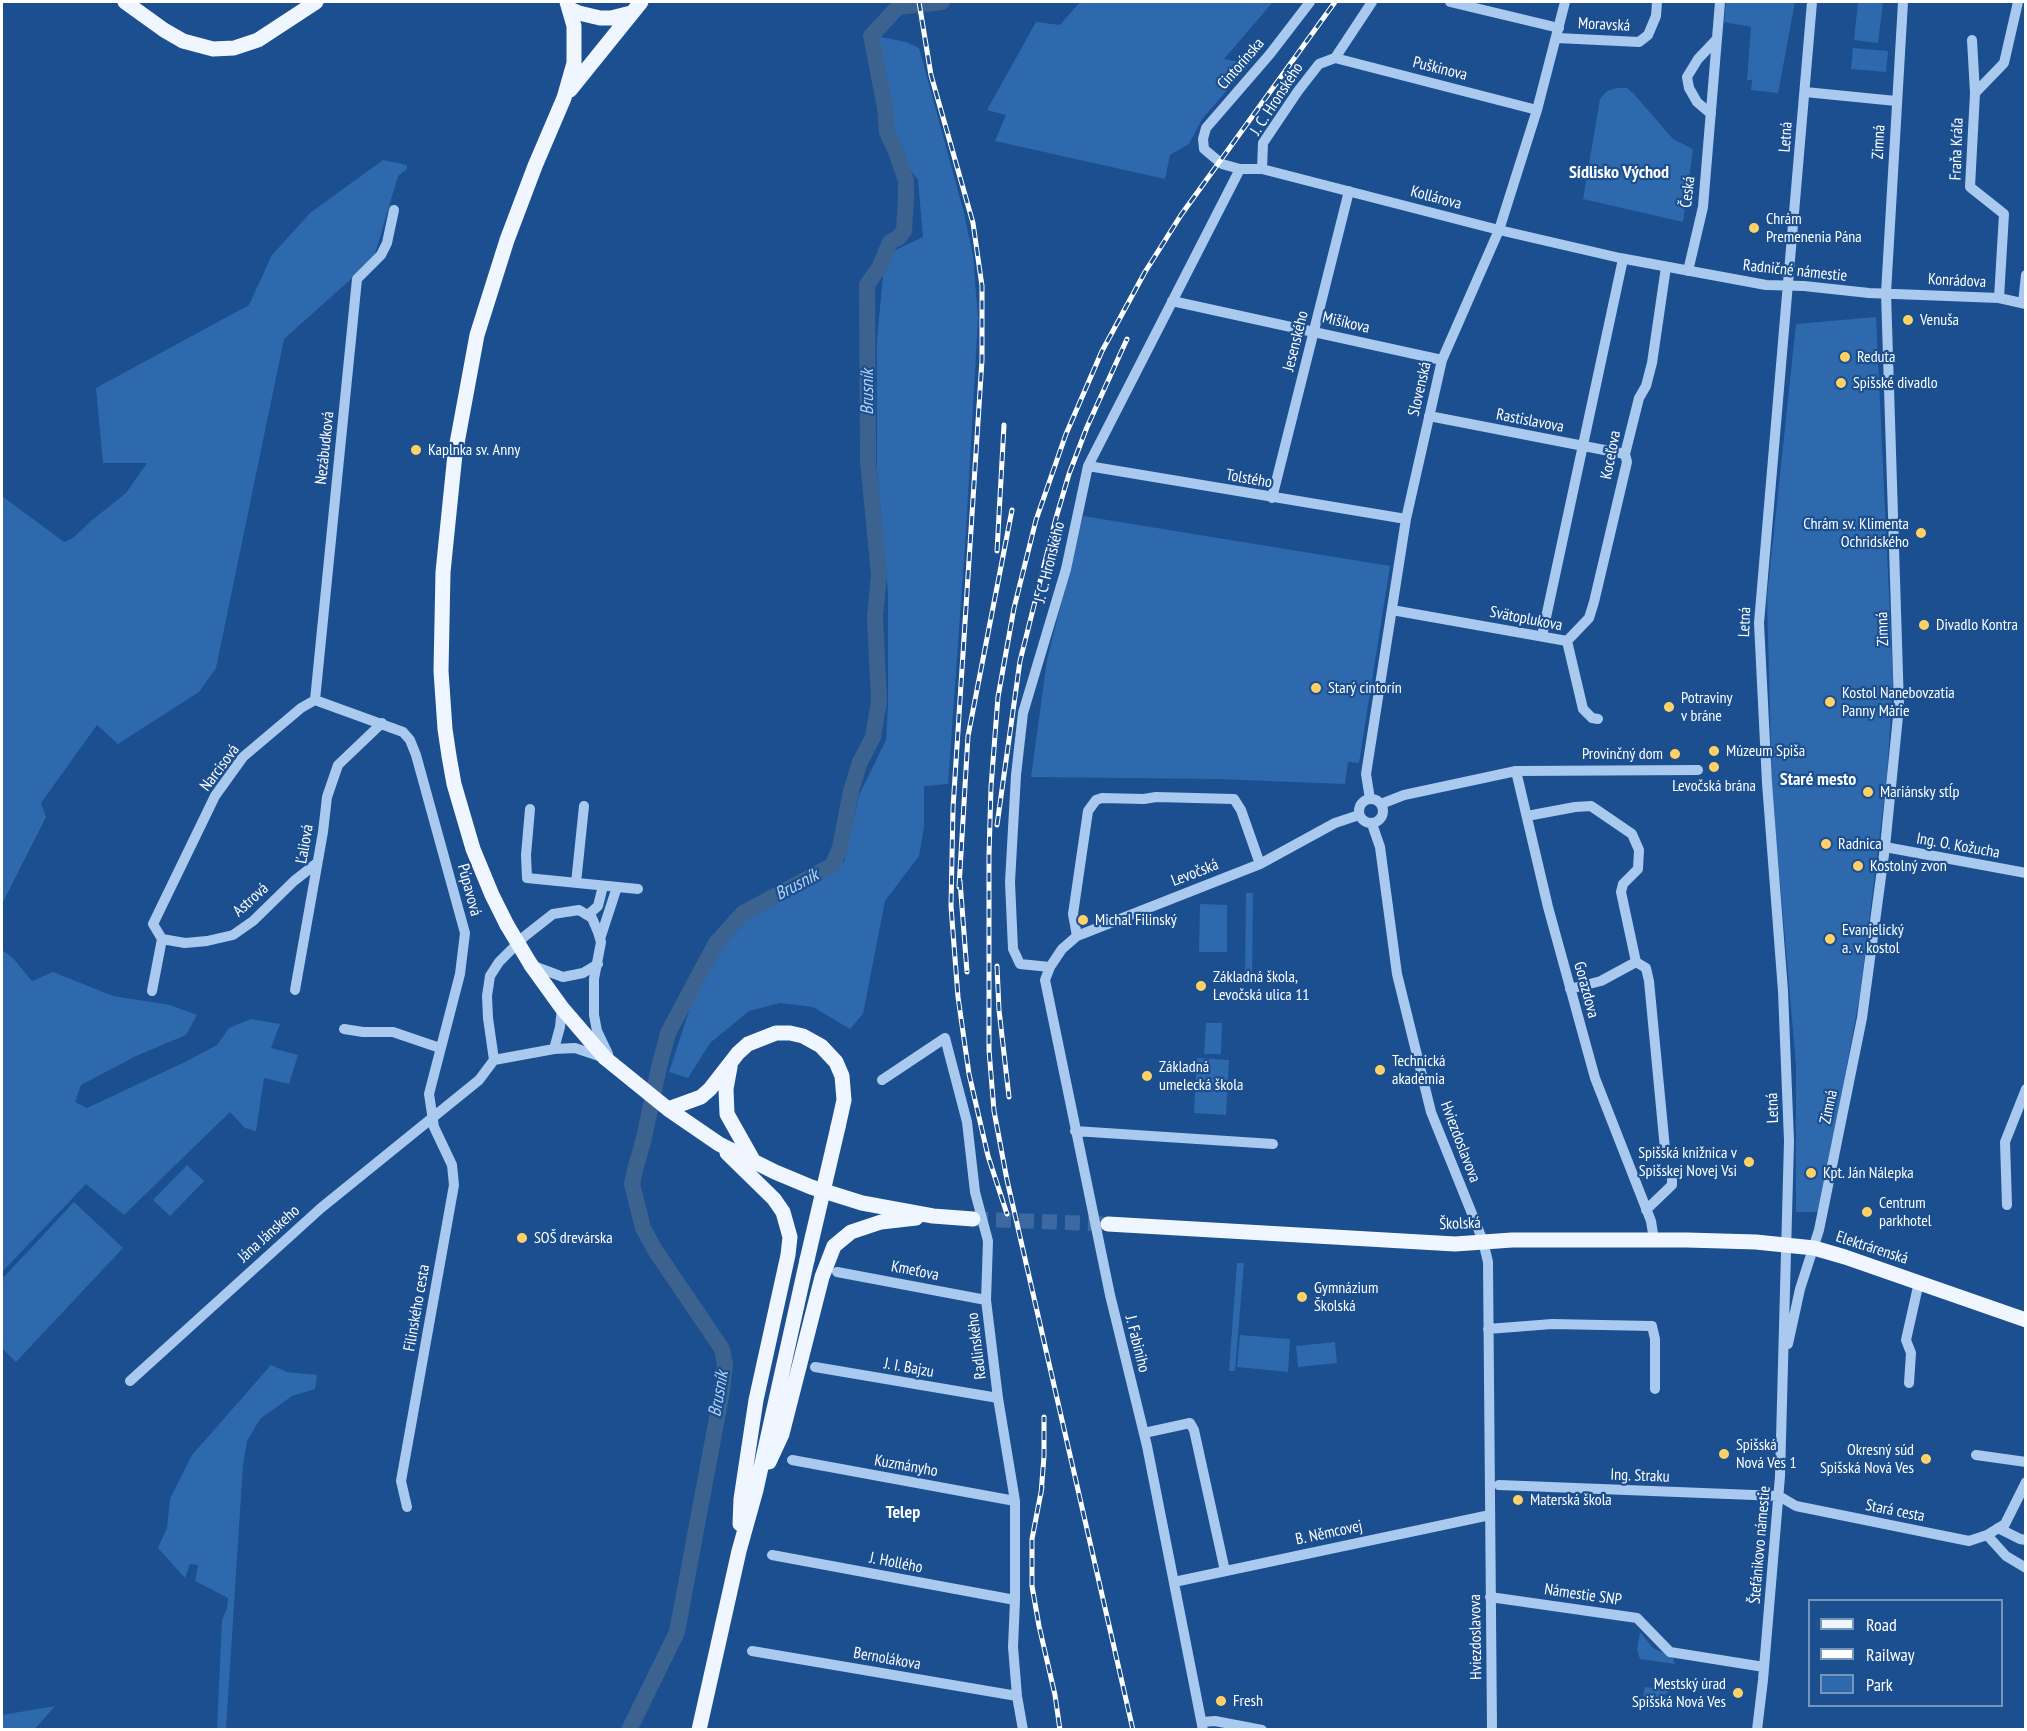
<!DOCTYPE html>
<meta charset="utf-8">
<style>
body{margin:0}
#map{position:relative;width:2027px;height:1731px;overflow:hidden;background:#1b4f8f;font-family:"PT Sans Narrow",sans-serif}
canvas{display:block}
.frame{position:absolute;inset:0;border:3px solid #fff;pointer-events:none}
.legend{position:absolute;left:1808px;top:1599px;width:195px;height:108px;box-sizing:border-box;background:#1b4f8f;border:2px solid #7695bc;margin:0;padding:8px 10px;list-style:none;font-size:18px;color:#fff}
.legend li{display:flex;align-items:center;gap:12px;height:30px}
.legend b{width:30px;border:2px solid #7695bc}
</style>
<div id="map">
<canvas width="2027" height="1731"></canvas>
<div class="frame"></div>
<ul class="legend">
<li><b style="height:8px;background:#f0f6ff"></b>Road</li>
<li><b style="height:8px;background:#fff"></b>Railway</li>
<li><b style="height:16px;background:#2e69ad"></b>Park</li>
</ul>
</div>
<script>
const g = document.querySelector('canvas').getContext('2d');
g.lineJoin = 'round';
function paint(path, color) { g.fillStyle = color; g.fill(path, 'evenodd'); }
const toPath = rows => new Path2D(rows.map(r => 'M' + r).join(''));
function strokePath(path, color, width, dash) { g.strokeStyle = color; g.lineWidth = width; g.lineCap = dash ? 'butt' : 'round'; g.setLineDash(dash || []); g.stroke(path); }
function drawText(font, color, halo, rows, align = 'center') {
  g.font = font + ' "PT Sans Narrow",sans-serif'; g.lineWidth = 4.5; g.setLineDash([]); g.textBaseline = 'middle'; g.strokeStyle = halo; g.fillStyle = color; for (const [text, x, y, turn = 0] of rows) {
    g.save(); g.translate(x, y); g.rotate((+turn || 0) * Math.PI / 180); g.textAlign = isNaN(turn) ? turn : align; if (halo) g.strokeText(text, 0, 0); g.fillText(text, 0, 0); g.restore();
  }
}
const green = toPath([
 [1080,2,1273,2,1224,59,1250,64,1202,119,1189,144,1170,155,1165,179,995,141,1006,115,987,110,1036,22,1060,25],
 [1726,2,1795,2,1778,93,1751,90,1752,80,1747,80,1751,27,1724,22],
 [1858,2,1883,2,1878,43,1854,40],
 [876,36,906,42,919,48,964,213,973,256,978,318,966,531,948,784,924,786,924,827,919,856,885,901,863,1014,850,1029,813,1007,780,1003,749,1011,710,1043,688,1078,669,1072,693,999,736,922,844,862,859,795,886,740,888,704,888,593,877,471,877,340,885,255,923,237,918,180,893,147,884,119],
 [1853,48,1888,51,1886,72,1851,69],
 [1617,88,1627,88,1633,93,1673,139,1693,149,1683,222,1583,199,1600,99,1607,91],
 [383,160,407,165,407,169,398,176,375,254,350,280,284,339,216,668,199,692,118,744,97,725,41,803,46,817,2,904,2,496,64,542,73,538,91,521,126,493,147,463,103,463,96,388,249,305,272,255,310,213],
 [1876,317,1893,680,1887,776,1860,994,1827,1174,1818,1212,1796,1212,1796,1065,1772,789,1767,597,1796,324],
 [1083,516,1390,566,1359,763,1348,762,1345,784,1218,779,1031,777,1047,660],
 [1246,893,1253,893,1252,981,1245,981],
 [1200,904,1227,905,1227,952,1199,952],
 [2,950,13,958,32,981,53,972,113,996,170,1005,197,1015,186,1035,136,1056,81,1085,75,1102,87,1108,185,1062,217,1045,229,1028,251,1019,280,1024,271,1048,298,1055,289,1084,264,1078,256,1131,245,1128,230,1112,124,1215,86,1184,2,1272],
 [1206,1023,1222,1023,1221,1054,1204,1054],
 [1197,1058,1229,1060,1226,1115,1194,1113],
 [187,1165,204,1181,170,1216,153,1200],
 [74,1202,123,1248,16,1362,2,1348,2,1279],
 [1237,1263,1244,1263,1235,1371,1229,1371],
 [1240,1335,1290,1339,1288,1372,1237,1367],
 [1335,1342,1337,1363,1298,1367,1296,1346],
 [271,1365,287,1372,317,1375,315,1389,292,1396,260,1419,247,1441,243,1465,226,1729,217,1729,222,1620,227,1608,228,1598,195,1581,198,1565,190,1564,185,1578,158,1548,167,1528,170,1499,192,1455],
 [1640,1632,1653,1648,1673,1658,1675,1664,1640,1659,1637,1650],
 [1659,1678,1670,1680,1669,1691,1647,1711,1649,1697,1643,1696,1645,1687,1656,1688],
 [55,1706,35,1729,2,1729,2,1715]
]);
const river = toPath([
 [629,1730,677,1632,722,1391,725,1364,722,1349,655,1250,643,1228,632,1184,635,1170,644,1138,659,1067,668,1033,716,943,743,913,833,865,840,847,851,791,860,762,873,737,879,701,875,617,879,575,868,461,867,285,880,266,890,242,898,238,904,231,906,198,906,181,896,152,887,132,885,107,871,36,898,7,942,2]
]);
const majorTunnel = toPath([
 [973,1219,1108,1224]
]);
const minor = toPath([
 [1310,2,1270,54,1206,128,1203,139,1204,149,1222,164,1240,169,1262,169,1499,230,1620,258,1766,285,1804,286,1869,293,1999,298,2026,304],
 [1450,2,1559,28],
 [1557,38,1639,42,1648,35,1656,16,1657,2],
 [1972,40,1975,93,2004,63,2018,2],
 [1335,58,1537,110],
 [1335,58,1372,2],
 [1805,92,1896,101],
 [1975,93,1970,187,2004,214,1999,298],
 [1711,114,1697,102,1689,88,1687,77,1698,59,1716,40],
 [1262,169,1263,143,1298,91,1319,64,1335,58],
 [1688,271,1703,207,1720,2],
 [1172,301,1442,360],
 [2023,303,2026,275],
 [1429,416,1625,454],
 [1088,466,1406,519],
 [1272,498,1349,191],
 [1392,610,1567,641,1583,709,1592,718,1598,719],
 [1542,636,1623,259],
 [1567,641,1589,618,1594,602,1627,462,1625,454,1639,398,1646,386,1652,363,1666,267],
 [315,700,357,279,381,255,387,243,394,210],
 [1516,771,1548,907,1595,1078,1651,1221,1654,1240],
 '1359 811a12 12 0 1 1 24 0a12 12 0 1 1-24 0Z',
 [1370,799,1366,774,1406,519,1442,360,1499,230,1537,110,1565,2],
 [1381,804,1404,795,1516,771,1698,770],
 [530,809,526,855,527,878,638,889],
 [1527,816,1575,807,1591,806,1632,834,1639,850,1638,869,1623,884,1621,892,1636,962],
 [1372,824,1380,847,1397,974,1431,1112,1483,1241,1488,1262,1492,1730],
 [1885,847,2026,873],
 [576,883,584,806],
 [588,915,598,906,603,886],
 [1077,936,1073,914,1088,811,1096,800,1102,798,1144,799,1156,797,1234,799,1241,810,1260,864],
 [162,939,153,924,215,796,243,757,301,708,315,700,403,732,410,740,416,755,465,933,460,974,429,1094,434,1127,452,1165,454,1185,401,1481,407,1507],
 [162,939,185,943,207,941,233,935,253,921,294,881,317,863],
 [600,939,617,887],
 [1636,962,1646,968,1649,981,1665,1149],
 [531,965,563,977,583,973,598,964],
 [1050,967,1020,964,1013,949,1010,882,1016,775,1023,713,1066,569,1088,466,1240,169],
 [1570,989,1601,981,1636,962],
 [295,990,323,832,327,797,338,765,382,723],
 [152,991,162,939],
 [344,1029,363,1032,393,1032,440,1048],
 [554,1049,560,1027,562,1008],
 [494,1060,554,1049,575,1048,605,1058],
 [882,1080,945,1038,967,1122,975,1192,988,1241,986,1300,998,1398,1015,1501,1015,1600,1013,1647,1017,1696,1023,1730],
 [1075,1131,1273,1144],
 [2007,1205,2005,1142,2026,1089],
 [1646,1210,1672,1185,1672,1175],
 [837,1272,986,1300],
 [1488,1329,1552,1324,1652,1326,1655,1339,1655,1389],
 [1788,1344,1800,1289,1819,1230,1862,1018,1885,847,1899,706,1886,293,1903,2],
 [815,1367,998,1398],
 [130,1381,321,1208,479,1080,494,1060,488,1018,487,996,490,976,499,962,525,936,553,914,579,910,592,918,598,932,601,942,594,979,594,1015,597,1031,608,1054],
 [1909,1383,1911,1353,1906,1340,1919,1282],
 [1144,1433,1190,1423,1194,1430,1225,1571],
 [1976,1455,2026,1462],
 [792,1460,1015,1501],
 [1499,1485,1779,1496,1796,1506,1969,1541,1987,1535,2005,1524,2026,1482],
 [1998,1528,2020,1539,2026,1540],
 [1987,1535,2006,1556,2026,1568],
 [772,1555,1015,1600],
 [1174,1582,1490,1515],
 [1490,1597,1637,1618,1670,1652,1764,1667],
 [752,1651,1017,1696],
 [1202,1722,1215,1721,1262,1730],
 [1203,1730,1147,1446,1110,1295,1045,980,1050,967,1062,949,1077,936,1260,864,1335,823,1359,815],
 [1757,1730,1763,1680,1780,1476,1789,1141,1783,991,1767,783,1759,623,1812,2]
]);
const major = toPath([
 [125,2,164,30,183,41,213,49,234,48,258,40,316,2],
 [570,9,579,13,600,18,611,18,631,13],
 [570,90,641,2],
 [507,925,492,895,473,849,454,784,449,756,445,729,441,671,443,572,455,454,477,335,507,240,535,166,564,98,574,63,574,26,567,2],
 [531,965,562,1008,605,1058,668,1109,719,1144,775,1172,811,1187,862,1203,933,1216,973,1219],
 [730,1067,726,1089,727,1114,754,1162],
 [668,1109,701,1097,710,1089,738,1053,748,1044,776,1033,790,1033,803,1036,821,1046,836,1062,842,1076,844,1100,838,1127],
 [727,1153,774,1199,783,1212,790,1237,788,1255,756,1400,741,1499,740,1524],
 [1108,1224,1455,1244,1512,1240,1687,1240,1756,1242,1814,1248,1845,1257,2026,1320],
 [769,1462,782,1434,822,1277,834,1246,851,1232,881,1222,916,1218],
 [699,1730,739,1551,756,1490,807,1260]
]);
const rail = toPath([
 [919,2,931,75,973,223,982,286,982,360,953,808,951,906,958,997,969,1074,988,1156,1007,1214],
 [997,551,1004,425],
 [997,825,1020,661,1056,518,1069,474,1087,427,1127,339],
 [960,881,967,972],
 [959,887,968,736,1012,510],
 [997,966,999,1010,1009,1097],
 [1042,1487,1032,1539,1032,1586,1039,1626,1055,1695,1060,1730],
 [1041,1494,1044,1456,1044,1417],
 [1133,1730,1007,1180,994,1111,989,1050,989,855,991,787,998,697,1014,608,1036,520,1066,434,1102,351,1145,272,1181,215,1335,2]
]);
const majorBridge = toPath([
 [507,925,531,965],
 [807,1260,838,1127]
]);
const markers = [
 [1754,228,6,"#ffd166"],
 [1908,320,6,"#ffd166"],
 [1845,357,6,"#ffd166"],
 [1841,383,6,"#ffd166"],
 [416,450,6,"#ffd166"],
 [1921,533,6,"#ffd166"],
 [1924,625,6,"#ffd166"],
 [1316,688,6,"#ffd166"],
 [1830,702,6,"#ffd166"],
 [1669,707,6,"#ffd166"],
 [1714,751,6,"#ffd166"],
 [1675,754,6,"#ffd166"],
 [1714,767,6,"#ffd166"],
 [1868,792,6,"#ffd166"],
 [1826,844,6,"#ffd166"],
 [1858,866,6,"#ffd166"],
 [1083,920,6,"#ffd166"],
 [1830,939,6,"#ffd166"],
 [1201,986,6,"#ffd166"],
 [1380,1070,6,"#ffd166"],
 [1147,1076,6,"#ffd166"],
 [1749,1162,6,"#ffd166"],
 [1811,1173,6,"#ffd166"],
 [1867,1212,6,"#ffd166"],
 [522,1238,6,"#ffd166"],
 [1302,1297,6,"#ffd166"],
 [1724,1454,6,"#ffd166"],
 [1926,1459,6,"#ffd166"],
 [1518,1500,6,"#ffd166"],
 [1738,1693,6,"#ffd166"],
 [1221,1701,6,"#ffd166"]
];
const streetNames = [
 ["Moravská",1604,25,3],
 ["Cintorínska",1241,64,-49],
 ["Puškinova",1440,69,14],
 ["J. C. Hronského",1277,99,-57],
 ["Letná",1786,137,-86],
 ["Zimná",1879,142,-87],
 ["Fraňa Kráľa",1957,149,-88],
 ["Česká",1688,192,-83],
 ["Kollárova",1436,198,15],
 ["Radničné námestie",1795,271,6],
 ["Konrádova",1957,281,3],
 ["Mišíkova",1346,323,13],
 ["Jesenského",1296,341,-76],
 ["Slovenská",1420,389,-77],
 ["Rastislavova",1530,421,11],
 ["Nezábudková",325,448,-84],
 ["Koceľova",1611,455,-79],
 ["Tolstého",1249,479,10],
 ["J. C. Hronského",1050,562,-76],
 ["Svätoplukova",1526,619,11],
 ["Letná",1745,622,-88],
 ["Zimná",1883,629,-92],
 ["Narcisová",220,768,-53],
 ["Ľaliová",305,844,-80],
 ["Ing. O. Kožucha",1958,846,10],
 ["Levočská",1195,873,-21],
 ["Púpavová",469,890,75],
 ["Astrová",251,900,-42],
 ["Gorazdova",1586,990,75],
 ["Zimná",1829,1107,-78],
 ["Letná",1773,1108,-92],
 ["Hviezdoslavova",1460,1142,69],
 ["Školská",1460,1224,-2],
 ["Jána Jánskeho",269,1234,-42],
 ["Elektrárenská",1872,1248,18],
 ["Kmeťova",915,1271,11],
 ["Filinského cesta",417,1308,-80],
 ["J. Fabiniho",1137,1344,76],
 ["Radlinského",977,1346,-97],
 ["J. I. Bajzu",909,1368,10],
 ["Kuzmányho",906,1466,10],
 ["Ing. Straku",1640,1476,2],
 ["Stará cesta",1895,1511,11],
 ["B. Němcovej",1329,1533,-12],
 ["Štefánikovo námestie",1760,1545,-85],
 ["J. Hollého",896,1563,11],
 ["Námestie SNP",1583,1595,8],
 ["Hviezdoslavova",1476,1637,-91],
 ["Bernolákova",887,1659,10]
];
const poiNames = [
 ["Chrám",1766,219],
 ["Premenenia Pána",1766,237],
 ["Venuša",1920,320],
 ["Reduta",1857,357],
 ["Spišské divadlo",1853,383],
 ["Kaplnka sv. Anny",428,450],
 ["Chrám sv. Klimenta",1909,524,"right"],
 ["Ochridského",1909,542,"right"],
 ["Divadlo Kontra",1936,625],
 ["Starý cintorín",1328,688],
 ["Kostol Nanebovzatia",1842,693],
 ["Panny Márie",1842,711],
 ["Potraviny",1681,698],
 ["v bráne",1681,716],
 ["Múzeum Spiša",1726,751],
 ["Provinčný dom",1663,754,"right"],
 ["Levočská brána",1714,786,"center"],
 ["Mariánsky stĺp",1880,792],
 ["Radnica",1838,844],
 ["Kostolný zvon",1870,866],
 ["Michal Filinský",1095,920],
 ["Evanjelický",1842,930],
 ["a. v. kostol",1842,948],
 ["Základná škola,",1213,977],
 ["Levočská ulica 11",1213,995],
 ["Technická",1392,1061],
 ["akadémia",1392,1079],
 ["Základná",1159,1067],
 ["umelecká škola",1159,1085],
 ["Spišská knižnica v",1737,1153,"right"],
 ["Spišskej Novej Vsi",1737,1171,"right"],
 ["Kpt. Ján Nálepka",1823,1173],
 ["Centrum",1879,1203],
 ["parkhotel",1879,1221],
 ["SOŠ drevárska",534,1238],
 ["Gymnázium",1314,1288],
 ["Školská",1314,1306],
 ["Spišská",1736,1445],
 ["Nová Ves 1",1736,1463],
 ["Okresný súd",1914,1450,"right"],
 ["Spišská Nová Ves",1914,1468,"right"],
 ["Materská škola",1530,1500],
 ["Mestský úrad",1726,1684,"right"],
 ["Spišská Nová Ves",1726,1702,"right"],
 ["Fresh",1233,1701]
];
const neighbourhoodNames = [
 ["Sídlisko Východ",1619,173],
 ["Staré mesto",1818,780],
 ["Telep",903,1513]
];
const waterNames = [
 ["Brusník",868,392,-90],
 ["Brusník",797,885,-28],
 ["Brusník",719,1394,-80]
];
paint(green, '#2e69ad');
strokePath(river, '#3c6290', 16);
strokePath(majorTunnel, '#3d69a0', 15, [15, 8]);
strokePath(minor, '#a9c9ee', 10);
strokePath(major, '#f0f6ff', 15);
strokePath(rail, '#fff', 5);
strokePath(rail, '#1b4f8f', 3, [9]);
strokePath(majorBridge, '#f0f6ff', 15);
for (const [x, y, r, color] of markers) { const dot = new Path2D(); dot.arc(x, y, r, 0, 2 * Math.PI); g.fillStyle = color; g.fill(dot); strokePath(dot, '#1b4f8f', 2); }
drawText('16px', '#fff', '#1b4f8f', streetNames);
drawText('16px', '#fff', '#1b4f8f', poiNames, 'left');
drawText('bold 18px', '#fff', '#1b4f8f', neighbourhoodNames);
drawText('italic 18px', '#b5d3f5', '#1b4f8f', waterNames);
</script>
